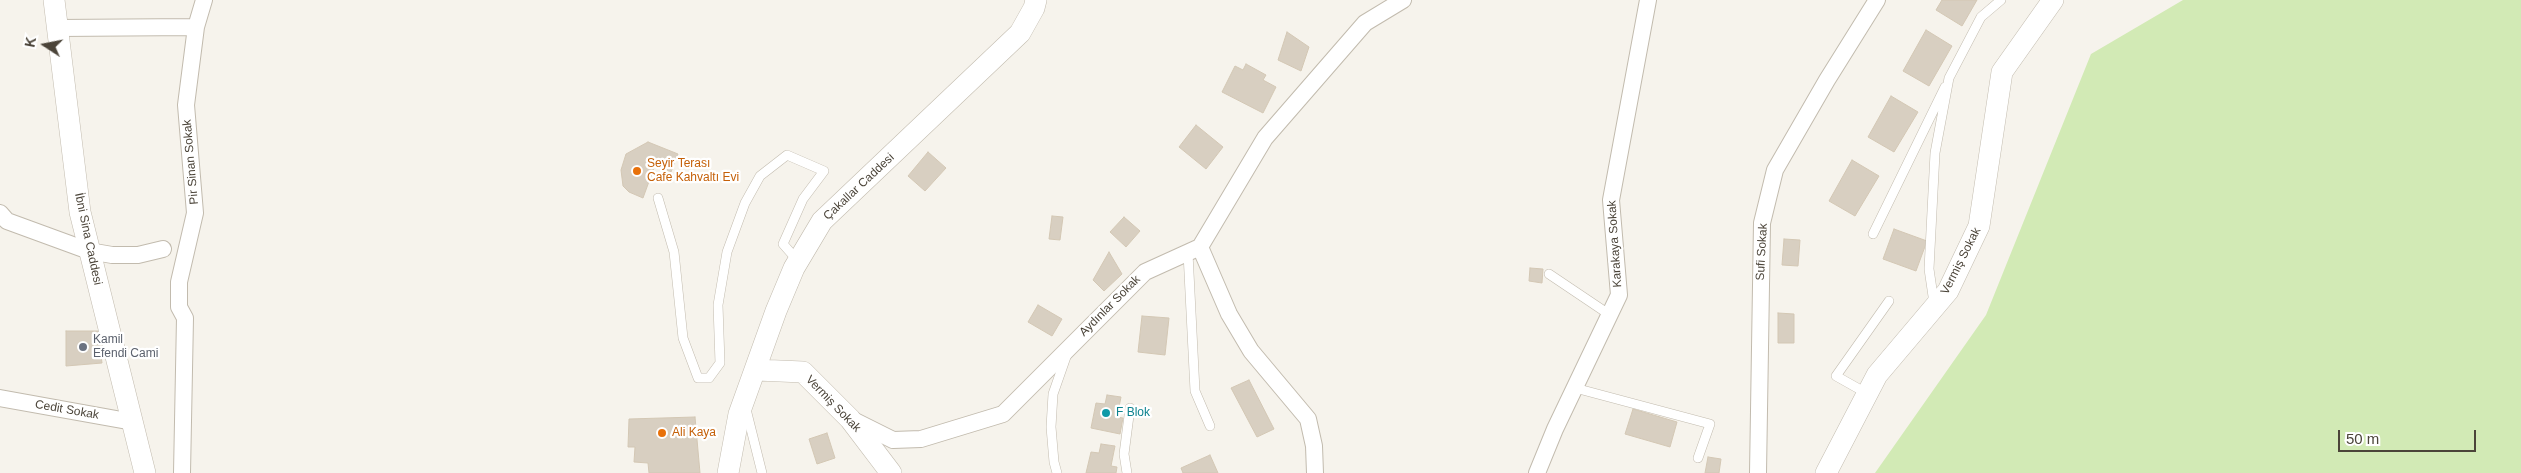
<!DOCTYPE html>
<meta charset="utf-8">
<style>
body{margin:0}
#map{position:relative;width:2521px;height:473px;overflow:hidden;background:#f6f3ec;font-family:Helvetica,sans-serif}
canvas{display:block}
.north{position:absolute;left:20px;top:20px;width:50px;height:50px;-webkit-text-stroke:4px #fff;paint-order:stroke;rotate:281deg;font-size:14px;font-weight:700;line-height:20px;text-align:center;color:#4b4439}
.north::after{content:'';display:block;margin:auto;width:18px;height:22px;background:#4b4439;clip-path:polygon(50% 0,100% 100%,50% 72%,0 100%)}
.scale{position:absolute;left:2338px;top:430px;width:138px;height:22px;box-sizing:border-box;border:2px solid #4b4439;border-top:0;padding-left:6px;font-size:15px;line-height:18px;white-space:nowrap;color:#4b4439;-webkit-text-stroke:4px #fff;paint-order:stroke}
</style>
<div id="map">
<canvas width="2521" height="473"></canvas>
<div class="north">K</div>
<div class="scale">50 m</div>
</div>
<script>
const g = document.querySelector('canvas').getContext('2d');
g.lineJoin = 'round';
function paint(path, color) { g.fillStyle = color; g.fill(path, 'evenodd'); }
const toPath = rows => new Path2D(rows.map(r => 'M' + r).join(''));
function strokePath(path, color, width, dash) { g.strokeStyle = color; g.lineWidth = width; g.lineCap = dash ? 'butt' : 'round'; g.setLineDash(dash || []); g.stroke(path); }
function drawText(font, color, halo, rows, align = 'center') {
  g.font = font + ' Helvetica,sans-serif'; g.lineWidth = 4.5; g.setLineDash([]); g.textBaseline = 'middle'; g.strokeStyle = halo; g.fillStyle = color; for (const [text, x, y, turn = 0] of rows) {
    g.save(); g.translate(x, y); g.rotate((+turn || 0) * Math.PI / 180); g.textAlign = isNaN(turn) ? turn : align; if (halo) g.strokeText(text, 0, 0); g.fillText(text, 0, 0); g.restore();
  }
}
const green = toPath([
 [2183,0,2521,0,2521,473,1875,473,1986,315,2091,54]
]);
const building = toPath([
 [1942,0,1977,0,1962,26,1936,10,1942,0],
 [1926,30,1952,46,1929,86,1903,71,1926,30],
 [1287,32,1309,47,1301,71,1278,60,1287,32],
 [1246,64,1266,75,1263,80,1276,87,1263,113,1222,92,1235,66,1243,70,1246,64],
 [1891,96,1918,112,1894,152,1868,137,1891,96],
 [1196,125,1223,147,1206,169,1179,147,1196,125],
 [648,142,678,154,671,172,655,165,643,198,629,192,623,186,621,170,626,154,648,142],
 [928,152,946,168,925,191,908,176,928,152],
 [1852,160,1879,176,1855,216,1829,201,1852,160],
 [1052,216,1063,217,1060,240,1049,239,1052,216],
 [1124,217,1140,231,1126,247,1110,232,1124,217],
 [1894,229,1927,241,1916,271,1883,259,1894,229],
 [1784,239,1800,240,1798,266,1782,265,1784,239],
 [1109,252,1122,274,1104,291,1093,280,1109,252],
 [1530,268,1543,269,1542,283,1529,281,1530,268],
 [1038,305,1062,319,1052,336,1028,322,1038,305],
 [1778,313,1794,314,1794,343,1778,343,1778,313],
 [1142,316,1169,318,1165,355,1138,352,1142,316],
 [66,331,98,331,102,363,66,366,66,331],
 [1249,380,1274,429,1257,437,1231,388,1249,380],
 [1107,395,1121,397,1117,417,1123,418,1120,434,1091,428,1096,403,1105,404,1107,395],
 [1633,409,1677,422,1670,447,1625,434,1633,409],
 [695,417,700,473,649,473,648,463,634,462,635,447,628,447,629,419,695,417],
 [827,433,835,458,817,464,809,439,827,433],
 [1101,444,1115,446,1111,466,1117,467,1116,473,1086,473,1091,452,1099,453,1101,444],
 [1210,455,1218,473,1183,473,1181,468,1210,455],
 [1708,457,1721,459,1719,473,1705,473,1708,457]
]);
const service = toPath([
 [658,198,674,252,683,338,698,378,709,378,720,363,718,305,727,252,745,203,760,176,787,155,824,171,803,199,783,244,798,261],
 [1873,234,1945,87],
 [1188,253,1195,391,1210,426],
 [1549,274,1610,315],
 [1934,303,1929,269,1935,153,1949,78,1981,17,2001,0],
 [1575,388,1710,424,1698,458],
 [1868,394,1836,376,1889,301],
 [746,409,762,473],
 [1057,473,1054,462,1051,427,1053,394,1067,354],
 [1127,473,1124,454,1130,408]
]);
const minor = toPath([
 [57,28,196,27],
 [0,213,7,221,89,251,112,255,138,255,163,249],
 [1200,247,1229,314,1251,351,1308,419,1314,446,1315,473],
 [0,398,133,422],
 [851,419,893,440,921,439,1003,414,1145,272,1200,247,1265,138,1365,23,1403,0],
 [182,473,185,318,179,307,179,282,195,213,186,105,196,27,204,0],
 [1537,473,1555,429,1619,295,1611,200,1648,0],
 [1758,473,1762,223,1775,170,1827,80,1877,0]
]);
const tertiary = toPath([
 [54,0,80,212,145,473],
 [757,370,803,372,850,419,891,473],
 [728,473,739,414,776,311,794,268,822,221,1020,33,1034,8,1036,0],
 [1826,473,1877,375,1948,291,1979,226,2002,72,2053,0]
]);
const markers = [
 [637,171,5,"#e8710a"],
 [83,347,5,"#6b7280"],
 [1106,413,5,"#0f9aa8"],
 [662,433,5,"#e8710a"]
];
const streetNames = [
 ["Pir Sinan Sokak",191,162,-95],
 ["Çakallar Caddesi",859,187,-43],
 ["İbni Sina Caddesi",88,239,78],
 ["Karakaya Sokak",1615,244,-94],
 ["Sufi Sokak",1762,252,-87],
 ["Vermiş Sokak",1961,261,-63],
 ["Aydınlar Sokak",1110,306,-45],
 ["Vermiş Sokak",833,404,46],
 ["Cedit Sokak",67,410,10]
];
const foodNames = [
 ["Seyir Terası",647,164],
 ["Cafe Kahvaltı Evi",647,178],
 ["Ali Kaya",672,433]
];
const worshipNames = [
 ["Kamil",93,340],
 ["Efendi Cami",93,354]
];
const cultureNames = [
 ["F Blok",1116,413]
];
paint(green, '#d2eab5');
paint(building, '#d8cfc1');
strokePath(building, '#d3c7b4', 1);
strokePath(service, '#c2bbae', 10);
strokePath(minor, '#c2bbae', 18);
strokePath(tertiary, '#c2bbae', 22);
strokePath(service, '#fff', 9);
strokePath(minor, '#fff', 16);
strokePath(tertiary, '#fff', 21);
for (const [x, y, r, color] of markers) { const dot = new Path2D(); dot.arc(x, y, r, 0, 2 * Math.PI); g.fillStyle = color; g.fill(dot); strokePath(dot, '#fff', 2); }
drawText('12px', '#4b4439', '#fff', streetNames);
drawText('12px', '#c56008', '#fff', foodNames, 'left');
drawText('12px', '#5b616d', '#fff', worshipNames, 'left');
drawText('12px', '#0d838f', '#fff', cultureNames, 'left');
</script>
